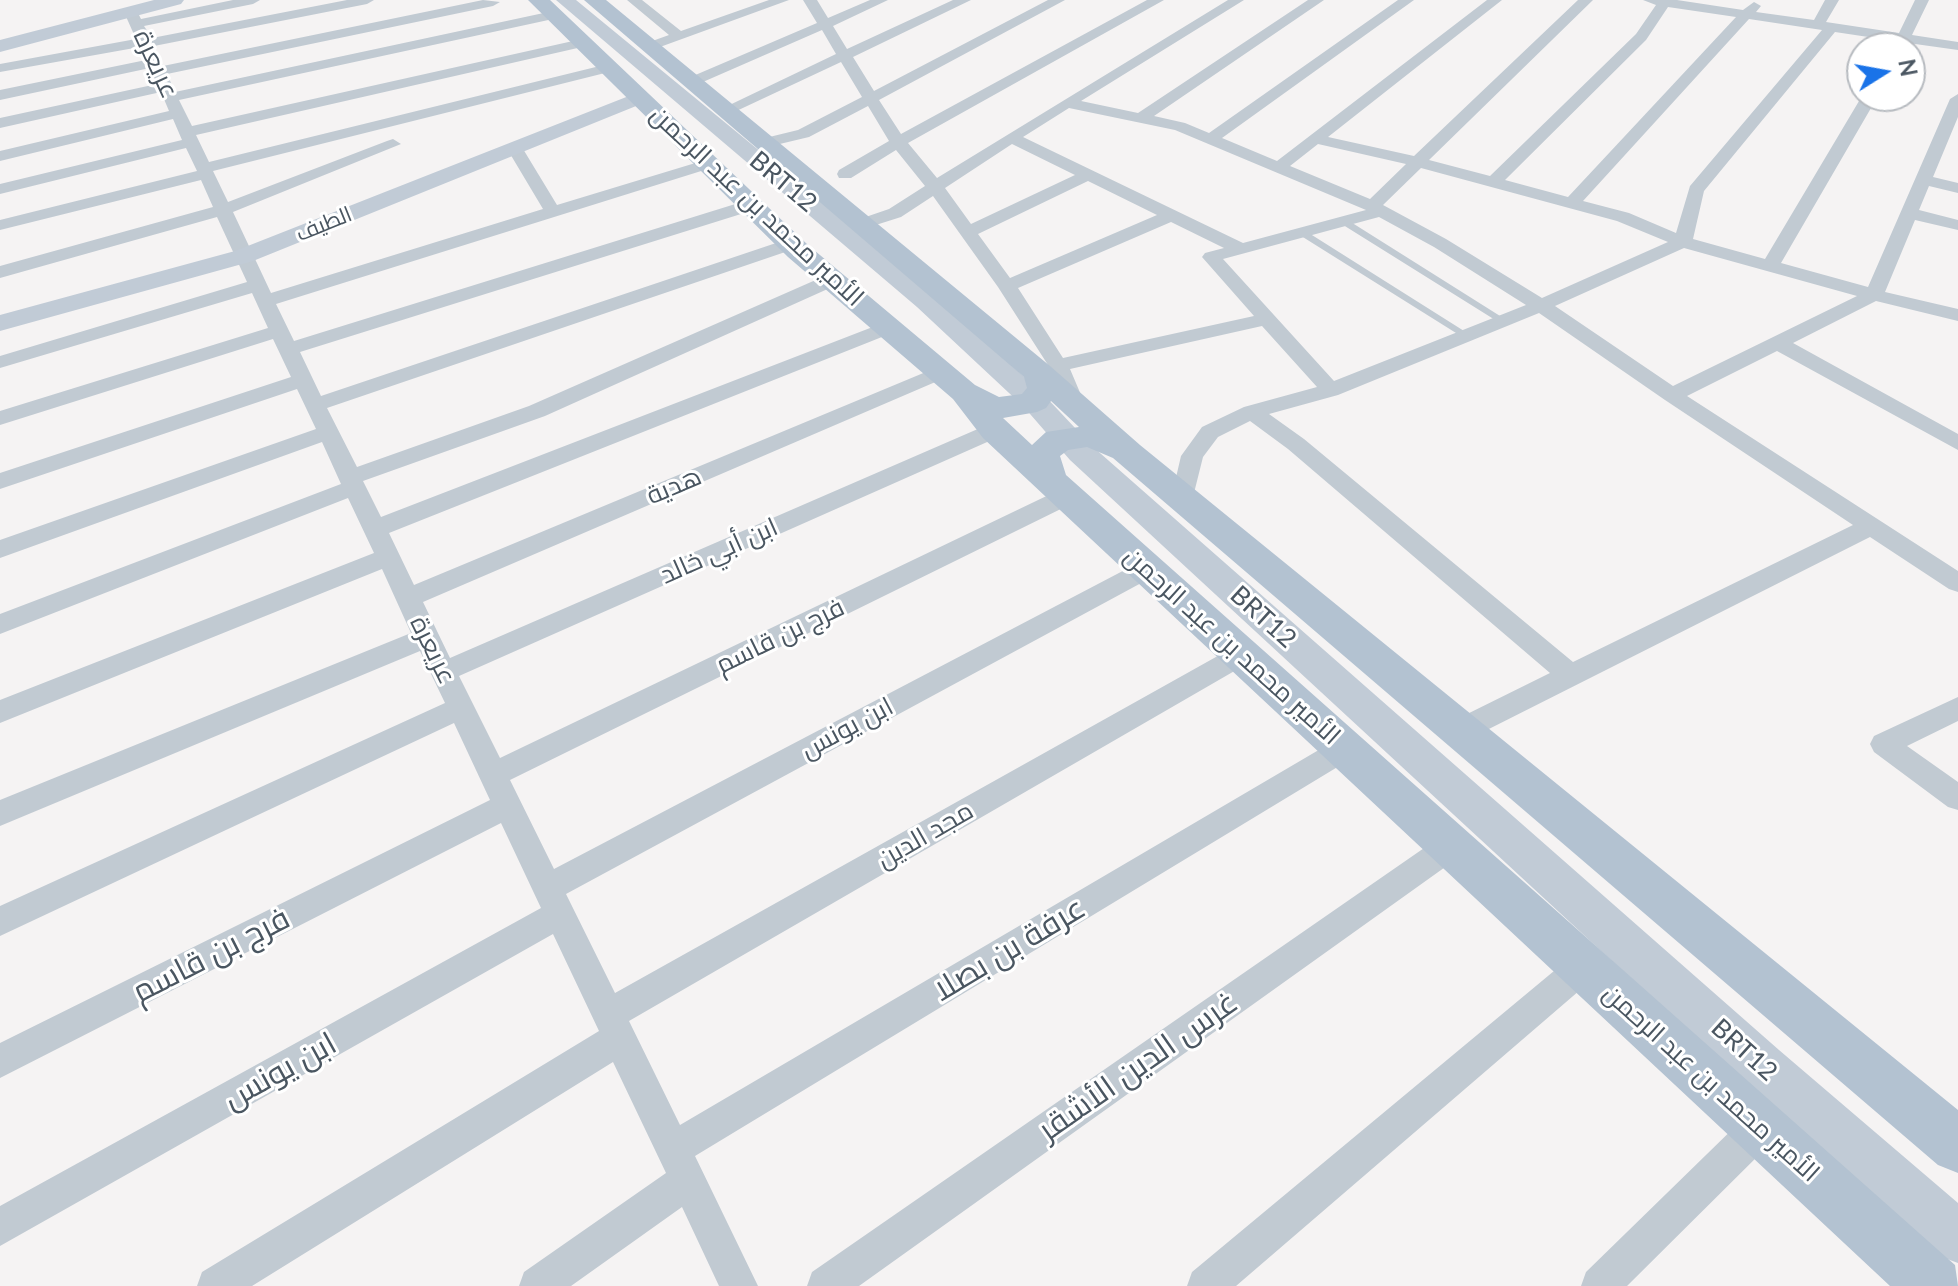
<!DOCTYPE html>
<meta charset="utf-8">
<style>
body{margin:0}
#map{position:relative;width:1958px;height:1286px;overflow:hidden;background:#f5f3f3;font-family:Lato,sans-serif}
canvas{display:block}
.north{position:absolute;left:1846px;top:32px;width:80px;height:80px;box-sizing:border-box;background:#fff;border:2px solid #b7bbc0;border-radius:50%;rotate:79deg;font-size:22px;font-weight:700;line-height:32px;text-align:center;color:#4a5661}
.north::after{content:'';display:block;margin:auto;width:28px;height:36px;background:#1a73e8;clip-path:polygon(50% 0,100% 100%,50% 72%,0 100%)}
</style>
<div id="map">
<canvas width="1958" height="1286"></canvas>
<div class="north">N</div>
</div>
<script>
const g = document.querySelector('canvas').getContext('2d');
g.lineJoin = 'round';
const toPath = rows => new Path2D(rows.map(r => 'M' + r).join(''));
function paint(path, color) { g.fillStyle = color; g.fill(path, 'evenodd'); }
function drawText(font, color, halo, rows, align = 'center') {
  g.font = font + ' Lato,Cairo,sans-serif'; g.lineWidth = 6; g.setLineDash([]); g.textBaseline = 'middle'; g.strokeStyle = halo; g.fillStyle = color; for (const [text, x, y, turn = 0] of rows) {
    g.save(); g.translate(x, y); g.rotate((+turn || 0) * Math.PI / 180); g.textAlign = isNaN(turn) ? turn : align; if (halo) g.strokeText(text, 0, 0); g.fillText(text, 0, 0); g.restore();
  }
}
const lane = toPath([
 [1340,219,1346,219,1508,321,1503,324,1500,323,1340,223,1340,219],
 [1298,230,1304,230,1472,336,1467,339,1464,338,1298,234,1298,230]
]);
const street = toPath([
 [233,0,260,0,253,4,144,26,152,38,347,0,374,0,367,4,154,46,163,66,483,0,500,2,493,6,167,74,175,92,553,11,560,15,553,19,179,100,192,126,582,39,589,43,582,47,196,135,209,162,608,64,615,68,613,71,213,171,228,202,387,141,393,139,401,144,233,212,271,293,543,209,506,147,508,144,520,144,557,205,702,161,708,159,716,164,714,167,276,304,294,341,745,201,757,201,760,205,757,209,300,352,321,396,785,240,797,240,800,244,797,248,327,408,357,467,529,406,827,275,834,273,843,279,841,283,545,416,363,481,381,517,883,323,897,323,900,327,897,331,389,533,414,585,933,369,940,367,950,373,947,377,423,602,450,658,987,425,1003,425,1006,430,1003,435,459,676,500,758,1059,490,1075,490,1079,496,1075,502,510,780,554,869,1138,563,1147,560,1156,563,1159,569,1156,575,566,894,615,993,1232,648,1241,645,1250,648,1254,655,1250,662,629,1021,680,1125,1334,741,1344,737,1354,741,1358,749,1354,757,695,1156,758,1286,719,1286,682,1207,571,1286,519,1286,524,1272,666,1173,613,1062,252,1286,197,1286,202,1272,599,1031,553,934,0,1246,0,1206,541,908,501,823,0,1078,0,1043,490,800,454,723,0,936,0,906,445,703,420,651,0,826,0,800,411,633,382,569,0,723,0,700,374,553,348,498,0,634,0,614,341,484,322,442,0,558,0,540,316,429,297,389,0,489,0,473,291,377,273,339,0,425,0,411,268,328,252,293,0,368,0,356,247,282,217,217,0,278,0,266,213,207,201,180,0,230,0,220,197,171,186,148,0,194,0,184,182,140,173,119,0,161,0,151,169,111,161,92,0,128,0,118,157,84,150,68,0,100,0,90,146,60,140,47,0,72,0,64,136,39,124,12,126,9,136,9,141,19,233,0],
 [627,0,642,0,681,31,769,0,789,0,649,51,644,50,644,44,669,35,627,0],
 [803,0,817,0,828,18,870,0,888,0,833,26,847,49,953,0,971,0,853,57,874,91,1048,0,1065,0,879,100,901,134,1147,0,1164,0,908,143,937,178,1228,0,1244,0,1081,101,1138,113,1308,0,1324,0,1154,116,1185,123,1209,133,1398,0,1414,0,1222,138,1277,161,1487,0,1502,0,1328,137,1414,156,1578,0,1593,0,1429,160,1490,176,1636,34,1656,5,1643,0,1677,0,1743,10,1754,2,1761,6,1756,12,1814,20,1825,0,1839,0,1826,22,1899,33,1915,0,1929,0,1912,35,1958,42,1958,50,1908,43,1905,48,1891,48,1895,41,1835,32,1704,191,1693,239,1765,259,1862,96,1878,96,1781,263,1868,287,1950,99,1958,94,1958,117,1933,177,1958,183,1958,193,1929,186,1919,210,1958,220,1958,230,1915,220,1885,292,1958,309,1958,321,1876,301,1793,343,1958,434,1958,450,1777,351,1687,396,1958,571,1958,592,1949,589,1870,537,1471,738,1461,741,1451,738,1447,730,1451,722,1550,673,1288,449,1250,421,1218,437,1203,457,1191,505,1183,507,1175,505,1171,499,1181,456,1202,427,1244,407,1317,387,1262,326,1070,369,1084,402,1080,407,1066,407,1048,365,998,287,933,196,901,217,860,230,851,225,854,221,889,209,925,186,896,150,851,178,839,178,837,174,839,170,889,141,868,106,809,137,763,148,755,143,757,140,798,130,862,97,841,62,730,114,720,114,717,111,836,54,822,30,696,85,686,85,686,79,817,23,803,0],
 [1668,7,1736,17,1568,197,1505,180,1646,40,1668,7],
 [1749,19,1822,30,1690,186,1676,233,1629,213,1583,201,1749,19],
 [1069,108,1175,130,1366,210,1243,243,1023,137,1069,108],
 [1012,144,1075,175,971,224,945,188,1012,144],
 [1318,144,1406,164,1370,199,1290,166,1318,144],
 [1421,168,1617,221,1668,242,1542,298,1446,239,1383,205,1421,168],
 [1088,181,1157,215,1010,278,978,234,1088,181],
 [1379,217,1434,247,1526,305,1334,381,1223,259,1379,217],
 [1171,222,1224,248,1205,253,1202,257,1254,316,1063,358,1018,288,1171,222],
 [1684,248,1857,296,1673,386,1555,306,1684,248],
 [1539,313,1665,400,1853,525,1573,662,1304,439,1269,414,1338,395,1539,313],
 [1958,697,1958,721,1907,746,1958,782,1958,810,1948,807,1874,752,1870,744,1874,736,1958,697],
 [1451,833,1462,837,1466,846,1462,855,859,1286,807,1286,812,1272,1440,837,1451,833],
 [1583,951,1594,956,1599,967,1594,978,1236,1286,1187,1286,1192,1272,1572,956,1583,951],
 [1760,1110,1773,1115,1778,1128,1773,1141,1627,1286,1581,1286,1586,1272,1747,1115,1760,1110]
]);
const secondary = toPath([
 [154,0,184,0,181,4,0,52,0,40,154,0],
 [556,0,576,0,935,295,1044,395,1092,446,1779,1050,1958,1203,1958,1263,1939,1256,1745,1084,1070,460,1024,407,917,307,556,0],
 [639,92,649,98,646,102,253,261,0,331,0,315,235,251,639,92]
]);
const primary = toPath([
 [528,0,550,0,808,245,975,385,999,397,1022,394,1027,388,1024,377,584,0,606,0,1050,366,1140,445,1958,1110,1958,1173,1938,1165,1113,458,1087,447,1068,450,1060,456,1066,475,1955,1265,1958,1286,1890,1286,1045,496,983,438,953,399,788,257,528,0],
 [1051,401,1079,427,1046,432,1032,445,1003,418,1037,412,1046,408,1051,401]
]);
const farStreetnames = [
 ["الطيف",324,224,-22]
];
const streetNames = [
 ["عريعرة",156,64,65],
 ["BRT12",783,182,40],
 ["الأمير محمد بن عبد الرحمن",757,206,43],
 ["هدية",674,486,-23],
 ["ابن أبي خالد",719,551,-24],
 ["BRT12",1263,617,42],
 ["فرج بن قاسم",780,636,-26],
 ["الأمير محمد بن عبد الرحمن",1232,646,42],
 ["عريعرة",433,650,64],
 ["ابن يونس",847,728,-28],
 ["مجد الدين",925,835,-30],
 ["BRT12",1744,1050,42],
 ["الأمير محمد بن عبد الرحمن",1711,1083,42]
];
const nearStreetnames = [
 ["عرفة بن بصلا",1009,949,-31],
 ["فرج بن قاسم",211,955,-27],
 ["غرس الدين الأشقر",1138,1066,-35],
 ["ابن يونس",280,1071,-29]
];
paint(lane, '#c1cad2');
paint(street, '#c1cad2');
paint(secondary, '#c1cbd6');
paint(primary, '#b3c2d1');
drawText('22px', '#4a5661', '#fff', farStreetnames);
drawText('26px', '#4a5661', '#fff', streetNames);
drawText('32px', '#4a5661', '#fff', nearStreetnames);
</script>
